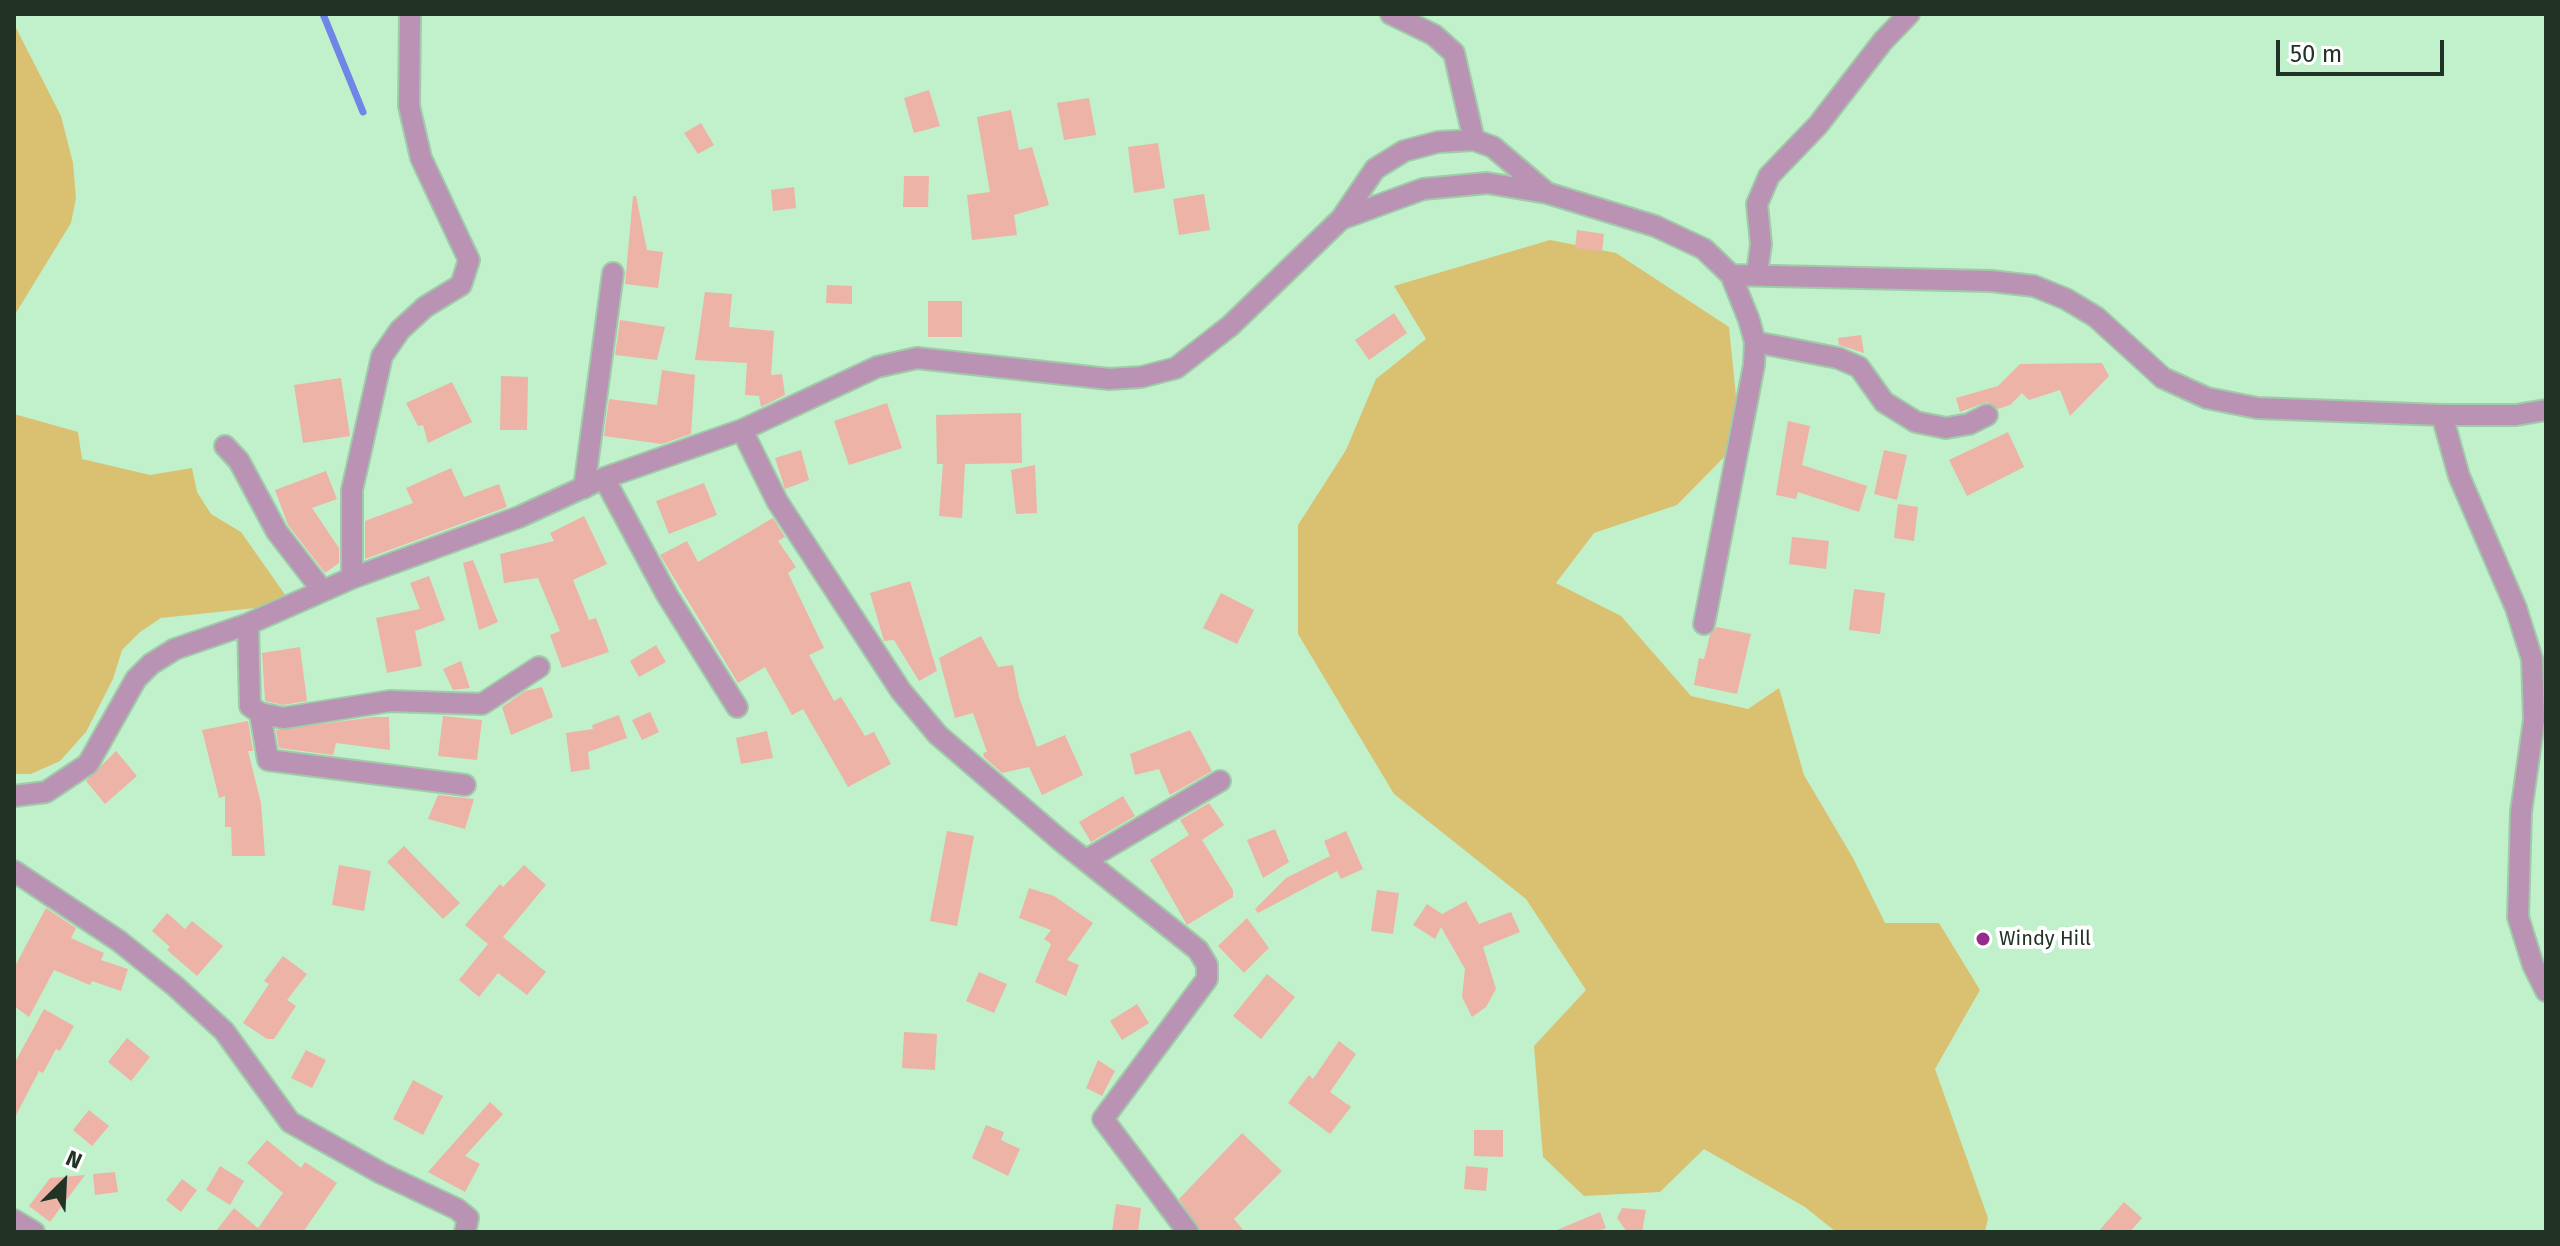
<!DOCTYPE html>
<style>
body{margin:0}
#map{position:relative;width:2560px;height:1246px;overflow:hidden;background:#c0f1cb;font-family:"Fira Sans",sans-serif}
canvas{display:block}
.frame{position:absolute;inset:0;border:16px solid #203325;pointer-events:none}
.north{position:absolute;left:24px;top:1142px;width:80px;height:80px;-webkit-text-stroke:6px #fff;paint-order:stroke;rotate:24deg;font-size:22px;font-weight:700;line-height:32px;text-align:center;color:#203325}
.north::after{content:'';display:block;margin:auto;width:28px;height:36px;background:#203325;clip-path:polygon(50% 0,100% 100%,50% 72%,0 100%)}
.scale{position:absolute;left:2276px;top:40px;width:168px;height:36px;box-sizing:border-box;border:4px solid #203325;border-top:0;padding-left:10px;font-size:24px;line-height:28px;white-space:nowrap;color:#203325;-webkit-text-stroke:6px #fff;paint-order:stroke}
</style>
<div id="map">
<canvas width="2560" height="1246"></canvas>
<div class="frame"></div>
<div class="north">N</div>
<div class="scale">50 m</div>
</div>
<script>
const g = document.querySelector('canvas').getContext('2d');
g.lineJoin = 'round';
function paint(path, color) { g.fillStyle = color; g.fill(path, 'evenodd'); }
const toPath = rows => new Path2D(rows.map(r => 'M' + r).join(''));
function strokePath(path, color, width, dash) { g.strokeStyle = color; g.lineWidth = width; g.lineCap = dash ? 'butt' : 'round'; g.setLineDash(dash || []); g.stroke(path); }
function drawText(font, color, halo, rows, align = 'center') {
  g.font = font + ' "Fira Sans",sans-serif'; g.lineWidth = 8; g.setLineDash([]); g.textBaseline = 'middle'; g.strokeStyle = halo; g.fillStyle = color; for (const [text, x, y, turn = 0] of rows) {
    g.save(); g.translate(x, y); g.rotate((+turn || 0) * Math.PI / 180); g.textAlign = isNaN(turn) ? turn : align; if (halo) g.strokeText(text, 0, 0); g.fillText(text, 0, 0); g.restore();
  }
}
const green = toPath([
 [14,24,61,116,73,163,76,198,71,223,14,316],
 [1550,240,1616,253,1729,327,1736,396,1731,450,1677,505,1594,533,1556,583,1621,616,1691,696,1748,709,1779,688,1804,775,1853,858,1885,923,1939,923,1980,990,1935,1069,1988,1218,1985,1232,1836,1232,1805,1207,1704,1149,1660,1192,1584,1196,1543,1157,1534,1046,1586,990,1526,899,1394,794,1298,634,1298,525,1346,450,1376,379,1426,339,1394,286],
 [14,414,78,432,82,459,150,475,192,468,197,492,211,514,241,532,286,596,255,608,161,618,140,632,122,650,113,679,86,732,60,761,31,774,14,774]
]);
const stream = toPath([
 [323,14,363,112]
]);
const building = toPath([
 [929,90,940,126,914,133,904,98],
 [1089,98,1096,135,1064,140,1057,103],
 [1011,110,1019,150,1032,147,1049,205,1014,215,1017,235,972,240,967,195,990,192,977,117],
 [701,123,714,145,698,154,684,133],
 [1158,143,1165,188,1134,193,1128,147],
 [904,176,929,176,928,207,903,207],
 [794,187,796,208,773,211,771,190],
 [1204,194,1210,230,1179,235,1173,199],
 [633,196,636,196,647,250,663,252,658,288,625,284],
 [1577,230,1604,234,1602,252,1575,248],
 [827,285,852,286,852,304,826,303],
 [705,292,732,294,729,327,774,331,771,375,782,374,785,395,761,407,759,396,745,395,747,363,695,360],
 [928,301,962,301,962,337,928,337],
 [1394,313,1407,333,1369,360,1355,340],
 [620,320,665,327,657,360,615,355],
 [1861,335,1864,353,1839,345,1838,338],
 [2102,363,2109,376,2070,416,2060,390,2029,400,2022,393,2010,405,1998,409,1987,402,1960,412,1956,398,1998,386,2020,364],
 [662,370,695,375,691,434,662,444,604,436,609,399,657,405],
 [501,376,528,377,527,430,500,430],
 [341,378,350,436,303,443,294,385],
 [452,382,472,422,428,443,423,425,418,426,406,403],
 [887,403,902,448,849,465,834,421],
 [1021,413,1022,463,965,464,962,518,939,516,943,464,937,464,936,415],
 [1788,421,1810,426,1802,465,1867,486,1859,512,1798,492,1796,499,1776,495],
 [2008,432,2024,467,1967,496,1949,460],
 [801,450,809,480,785,489,775,458],
 [1884,450,1907,455,1897,500,1874,494],
 [1035,465,1037,513,1016,514,1011,470],
 [451,468,464,497,499,484,507,507,365,559,365,521,413,503,406,488],
 [326,471,337,499,312,508,339,548,339,563,325,573,288,525,275,490],
 [704,483,717,515,669,534,656,501],
 [1898,504,1918,507,1914,541,1894,538],
 [584,516,607,564,573,580,589,620,596,618,609,652,562,668,550,635,560,631,538,578,504,583,500,554,554,541,550,533],
 [773,518,785,537,778,541,796,567,788,573,824,648,809,655,834,701,841,697,865,736,874,732,891,764,848,787,803,709,792,715,765,667,738,683,660,555,687,541,698,562],
 [1792,537,1829,541,1826,569,1789,564],
 [473,560,498,622,479,630,463,563],
 [429,576,445,620,415,631,422,666,387,673,376,618,420,609,410,583],
 [910,581,937,671,919,681,894,640,884,641,870,593],
 [1854,589,1885,593,1880,634,1849,630],
 [1221,593,1254,610,1237,644,1203,628],
 [1717,627,1751,634,1737,694,1694,685,1699,658,1704,659,1710,635],
 [981,636,998,667,1013,665,1019,697,1037,747,1065,735,1083,775,1042,795,1029,767,1002,773,984,757,983,753,987,752,973,713,955,718,939,658],
 [656,645,666,662,639,677,630,661],
 [300,647,307,701,283,705,265,701,262,653],
 [461,661,470,688,453,690,443,669],
 [542,687,553,717,511,735,502,707,525,691],
 [650,712,659,732,642,740,632,720],
 [619,715,627,738,588,752,590,769,571,772,566,733,593,729,592,725],
 [443,716,482,720,477,760,438,756],
 [374,717,389,717,390,750,336,743,333,755,279,748,276,730],
 [248,721,253,751,248,751,261,803,265,856,232,856,231,827,225,827,225,796,219,798,202,730],
 [1190,730,1212,771,1170,795,1159,769,1135,775,1130,754],
 [767,731,773,758,741,764,736,738],
 [116,751,137,776,105,804,86,781],
 [438,795,474,799,465,829,428,819],
 [1123,796,1135,816,1091,842,1079,822],
 [1209,803,1224,825,1202,840,1233,890,1233,897,1187,925,1150,860,1189,835,1180,820],
 [1275,829,1289,862,1263,878,1247,840],
 [947,831,974,836,957,926,930,921],
 [1346,831,1363,869,1341,879,1337,871,1258,913,1255,909,1286,878,1330,856,1324,841],
 [404,846,460,903,443,919,387,862],
 [339,865,371,871,364,911,332,905],
 [524,865,546,885,503,937,546,972,527,995,498,973,479,997,459,980,488,944,465,925,500,884,503,887],
 [1029,888,1054,896,1093,923,1067,960,1079,965,1066,996,1035,982,1051,944,1044,939,1051,930,1019,918],
 [1377,890,1399,893,1393,934,1371,931],
 [1466,901,1479,924,1511,912,1520,932,1483,947,1496,989,1486,1007,1472,1017,1462,997,1465,969,1441,927,1435,939,1413,925,1427,904,1442,914],
 [46,908,76,928,71,938,104,953,101,960,128,969,121,991,92,981,90,985,54,970,29,1017,14,1006,14,968],
 [167,913,185,929,192,921,223,946,197,976,167,950,170,947,152,931],
 [1247,918,1269,948,1244,973,1218,946],
 [283,956,307,974,287,1000,296,1006,274,1039,267,1039,243,1023,269,984,264,981],
 [979,972,1007,984,994,1013,966,1001],
 [1267,974,1295,997,1261,1039,1233,1016],
 [1137,1004,1149,1023,1122,1040,1110,1021],
 [44,1009,74,1026,60,1051,56,1049,43,1073,39,1071,14,1119,14,1064],
 [904,1032,937,1034,935,1070,902,1068],
 [127,1038,150,1057,131,1081,108,1062],
 [1339,1041,1356,1054,1330,1092,1351,1107,1330,1134,1288,1103,1309,1075,1313,1079],
 [306,1050,326,1060,312,1088,291,1078],
 [1098,1060,1115,1071,1102,1096,1086,1088],
 [413,1080,443,1096,423,1135,393,1119],
 [490,1102,503,1114,465,1156,480,1164,465,1192,428,1172],
 [89,1110,109,1126,92,1146,73,1130],
 [986,1125,1004,1132,1001,1140,1020,1149,1008,1176,972,1158],
 [1474,1130,1503,1130,1503,1157,1474,1156],
 [1242,1133,1282,1171,1234,1219,1245,1232,1201,1232,1179,1199],
 [267,1140,301,1168,305,1162,337,1183,303,1232,215,1232,234,1208,258,1228,283,1193,247,1163],
 [220,1166,244,1181,230,1205,206,1190],
 [1466,1166,1488,1168,1486,1191,1464,1189],
 [115,1172,118,1192,95,1195,93,1174],
 [85,1175,50,1222,29,1206,50,1178],
 [182,1179,197,1190,181,1212,166,1200],
 [2124,1202,2142,1218,2130,1232,2098,1232],
 [1116,1204,1141,1208,1138,1232,1112,1232],
 [1622,1208,1646,1210,1642,1232,1627,1232,1617,1218],
 [1600,1212,1606,1228,1595,1232,1552,1232]
]);
const street = toPath([
 [1391,14,1434,35,1454,53,1474,140],
 [1341,219,1375,169,1404,151,1438,142,1474,140,1493,147,1547,193],
 [1757,273,1761,244,1757,204,1769,176,1818,125,1883,41,1909,14],
 [1755,342,1838,358,1859,367,1884,402,1916,422,1946,428,1969,424,1987,415],
 [2442,415,2459,476,2516,608,2532,659,2534,720,2521,812,2518,917,2533,965,2546,991],
 [742,430,777,501,901,691,938,735,1060,840,1198,950,1207,965,1207,979,1103,1119,1188,1232],
 [225,446,239,461,277,532,322,590],
 [604,478,667,595,737,707],
 [584,488,613,273],
 [352,578,352,490,382,356,400,330,425,307,461,285,469,260,421,158,409,106,410,14],
 [248,624,250,706,260,713,283,718,390,701,482,704,539,667],
 [1704,624,1754,365,1755,342,1749,320,1731,275],
 [260,713,268,760,465,785],
 [14,796,46,792,88,764,136,679,151,664,175,649,248,624,352,578,519,517,604,478,742,430,877,367,917,358,1109,379,1141,377,1176,368,1230,326,1341,219,1423,189,1487,183,1547,193,1655,226,1704,249,1731,275,1991,281,2034,286,2066,299,2096,317,2163,378,2207,398,2257,408,2442,415,2516,415,2546,410],
 [1086,860,1220,781],
 [14,871,119,941,175,986,224,1031,290,1122,381,1173,457,1209,468,1218,465,1232],
 [14,1220,34,1232]
]);
const markers = [
 [1983,939,8,"#962b8d"]
];
const poiNames = [
 ["Windy Hill",1999,939]
];
paint(green, '#dac071');
strokePath(stream, '#7086e6', 7);
paint(building, '#edb3a6');
strokePath(street, '#a0cbaa', 24);
strokePath(street, '#ba93b4', 20);
for (const [x, y, r, color] of markers) { const dot = new Path2D(); dot.arc(x, y, r, 0, 2 * Math.PI); g.fillStyle = color; g.fill(dot); strokePath(dot, '#fff', 3); }
drawText('20px', '#203325', '#fff', poiNames, 'left');
</script>
